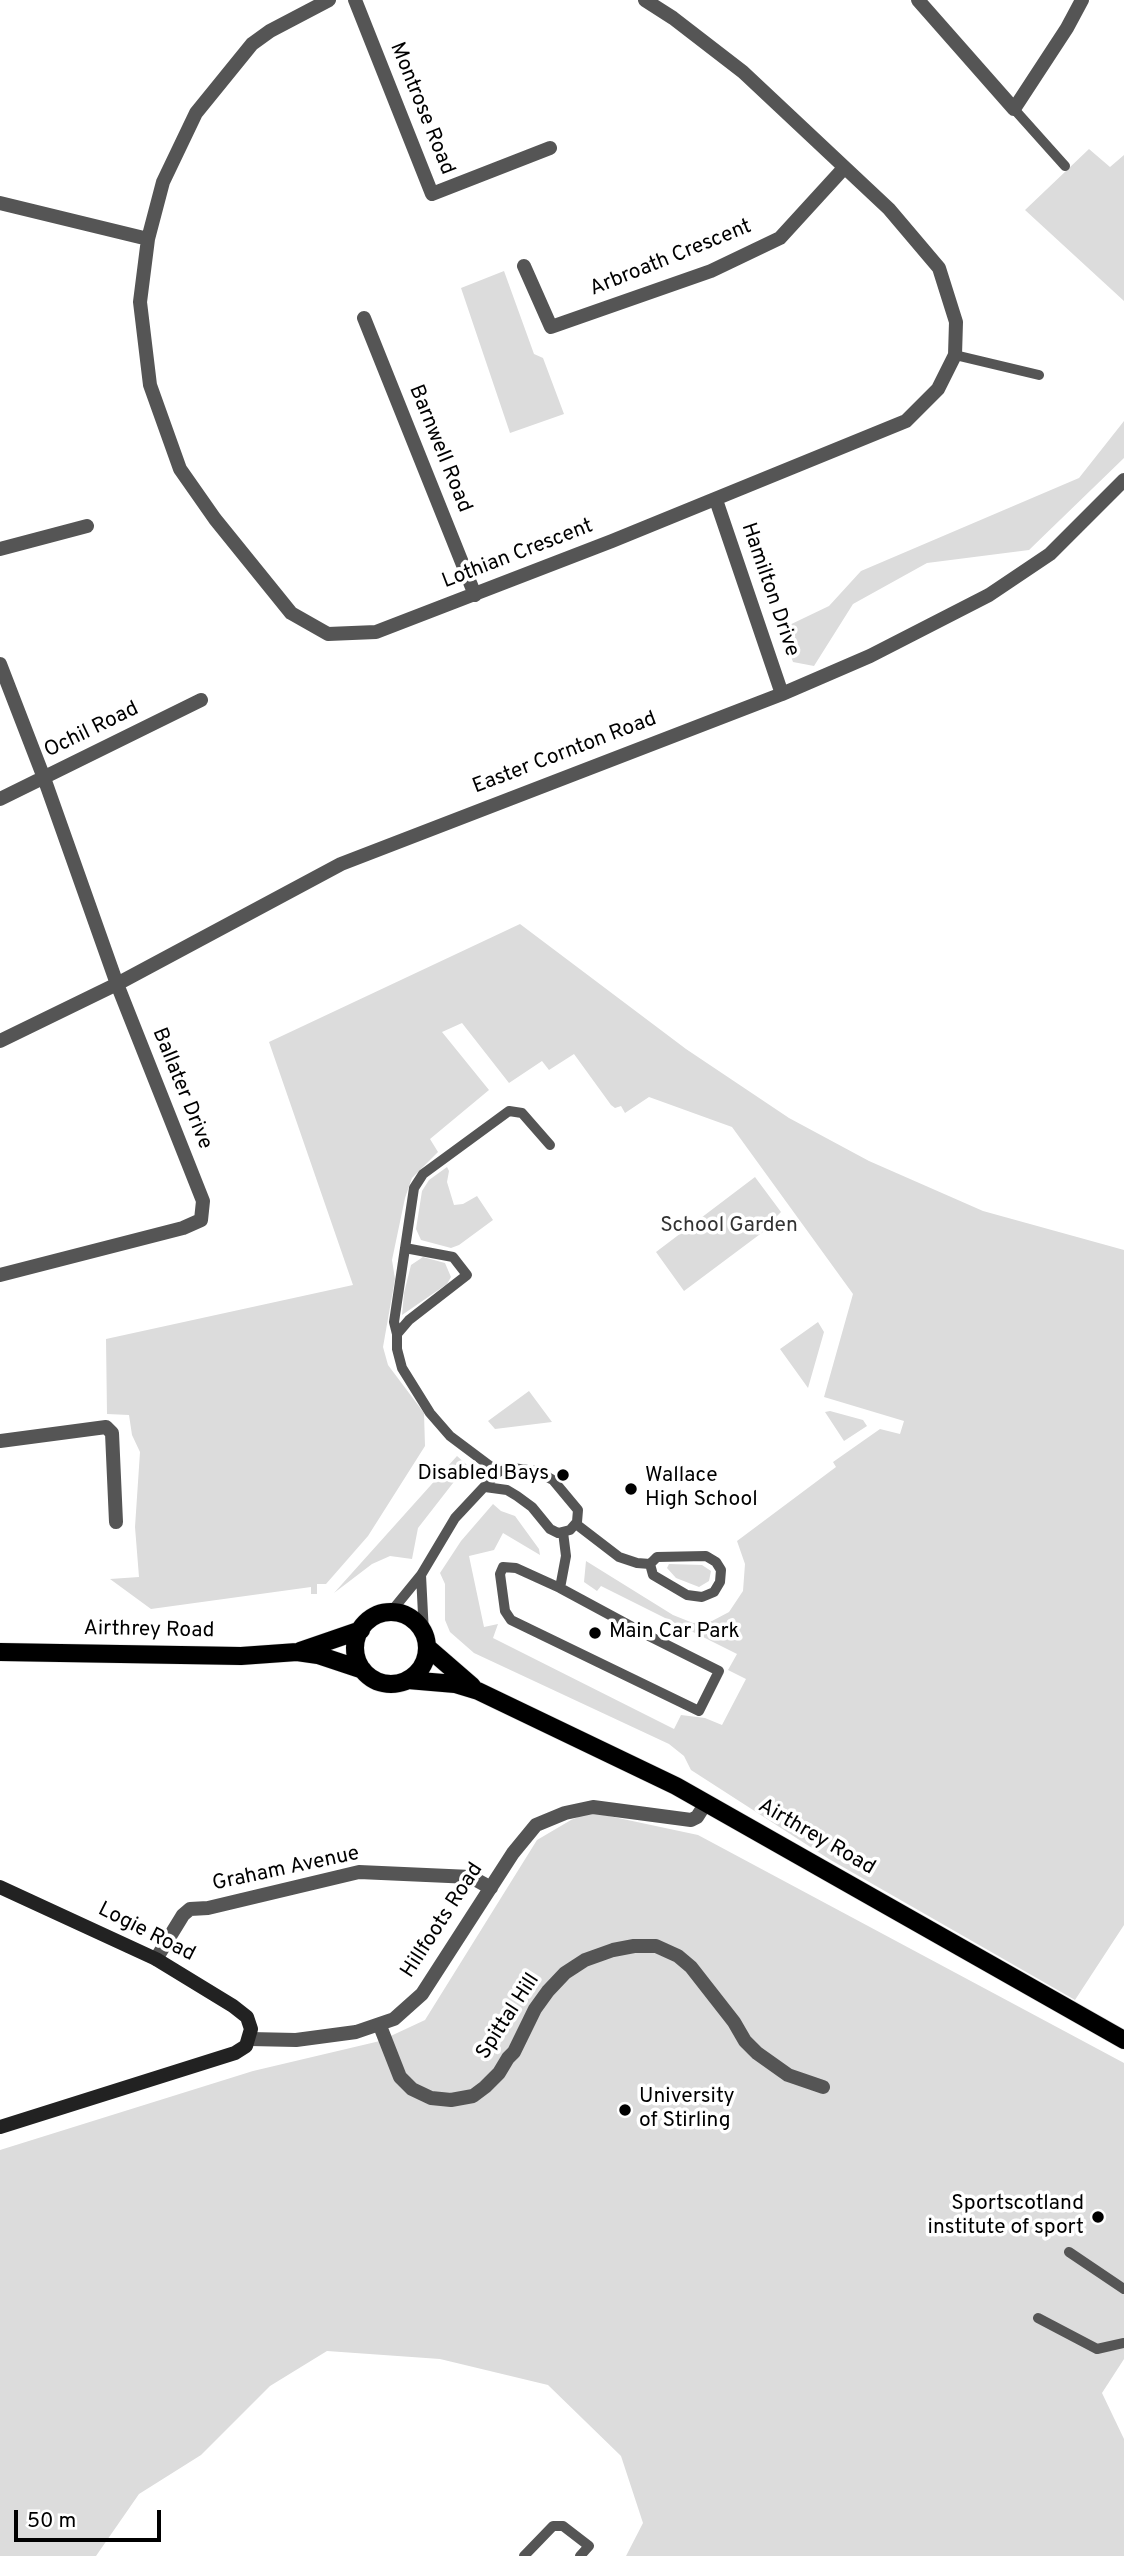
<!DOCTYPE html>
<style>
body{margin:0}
#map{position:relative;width:1124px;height:2556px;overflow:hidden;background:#fff;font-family:Overpass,sans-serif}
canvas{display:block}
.scale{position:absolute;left:14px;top:2510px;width:147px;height:32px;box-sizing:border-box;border:4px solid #000;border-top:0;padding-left:9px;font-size:21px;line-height:24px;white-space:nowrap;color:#000;-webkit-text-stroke:5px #fff;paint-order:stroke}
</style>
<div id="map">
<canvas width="1124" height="2556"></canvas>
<div class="scale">50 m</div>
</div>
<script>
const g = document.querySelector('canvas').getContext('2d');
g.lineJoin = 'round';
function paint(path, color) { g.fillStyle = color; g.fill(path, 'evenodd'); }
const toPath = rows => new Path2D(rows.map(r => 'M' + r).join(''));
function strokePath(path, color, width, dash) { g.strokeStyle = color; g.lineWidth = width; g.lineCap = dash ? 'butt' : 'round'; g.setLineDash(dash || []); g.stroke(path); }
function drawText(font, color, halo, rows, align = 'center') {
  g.font = font + ' Overpass,sans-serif'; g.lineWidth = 7; g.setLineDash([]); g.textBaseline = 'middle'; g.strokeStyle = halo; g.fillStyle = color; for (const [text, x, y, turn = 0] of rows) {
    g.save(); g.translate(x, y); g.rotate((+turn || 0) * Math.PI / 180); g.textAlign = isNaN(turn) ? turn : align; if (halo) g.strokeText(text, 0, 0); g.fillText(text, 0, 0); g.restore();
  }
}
const green = toPath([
 [1089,149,1110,167,1124,155,1124,301,1025,210],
 [504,271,534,354,543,358,564,414,510,433,461,288],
 [1124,421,1124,458,1029,550,927,563,853,604,814,666,793,662,781,629,829,606,861,571,1079,478],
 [520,924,686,1049,789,1118,869,1161,983,1211,1124,1250,1124,1925,1075,2000,829,1859,691,1770,684,1756,669,1744,474,1653,450,1632,445,1620,445,1584,440,1573,461,1541,493,1504,501,1511,515,1516,539,1549,540,1555,503,1533,494,1550,469,1556,484,1627,498,1624,493,1638,674,1729,681,1715,705,1718,722,1725,746,1679,728,1670,737,1654,601,1586,597,1591,584,1582,586,1561,673,1615,693,1623,712,1621,729,1612,743,1591,745,1564,737,1541,836,1467,833,1462,880,1429,900,1434,904,1421,824,1397,853,1294,732,1127,649,1097,625,1113,621,1106,615,1108,611,1105,574,1054,549,1070,542,1061,509,1083,462,1023,442,1032,489,1090,430,1139,438,1152,412,1178,405,1198,392,1260,395,1279,383,1347,388,1365,424,1413,425,1446,368,1536,326,1584,317,1584,317,1594,311,1594,311,1587,151,1609,110,1579,139,1577,135,1527,140,1452,132,1435,129,1415,107,1414,106,1339,353,1285,269,1042],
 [447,1167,449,1171,447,1182,454,1205,463,1204,477,1196,493,1220,459,1245,451,1248,421,1240,416,1229,422,1191,429,1180],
 [755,1177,781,1212,776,1217,779,1220,684,1291,656,1252],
 [423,1257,445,1263,451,1277,447,1284,402,1315,404,1293,411,1265],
 [818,1322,824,1332,808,1388,780,1349],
 [529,1391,552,1422,495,1429,488,1421],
 [830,1411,863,1420,867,1426,844,1441,825,1412],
 [457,1456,467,1465,418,1528,412,1559,390,1556,372,1564,334,1593],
 [669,1564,702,1565,711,1571,709,1581,699,1587,676,1578,667,1568],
 [590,1812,698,1835,1124,2063,1124,2359,1102,2393,1124,2439,1124,2556,626,2556,643,2523,621,2456,548,2385,440,2359,327,2351,270,2386,201,2455,139,2494,96,2556,0,2556,0,2150,253,2071,380,2041,425,2020,537,1840,571,1820]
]);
const lane = toPath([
 [1014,109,1065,166],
 [955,355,1039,375],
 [405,1248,453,1257,467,1275,409,1320,397,1334,397,1349,402,1368,430,1413,450,1436,498,1472],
 [397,1334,394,1322,414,1188,423,1174,509,1111,522,1113,550,1145],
 [576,1524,619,1557,637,1563,650,1564,657,1557,706,1556,716,1562,721,1570,720,1582,714,1592,702,1597,687,1595,653,1575,650,1564],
 [503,1567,516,1568,560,1588,649,1636,719,1671,699,1711,511,1620,505,1611,500,1574,503,1567],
 [421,1575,424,1634],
 [560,1588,566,1556,563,1532],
 [390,1613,421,1575,455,1518,498,1472,512,1468,536,1471,553,1480,578,1510,577,1522,570,1530,558,1533,550,1529,532,1507,517,1496,507,1490,485,1487],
 [1069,2252,1124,2289],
 [1038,2318,1097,2349,1124,2343],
 [524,2556,553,2526,563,2526,589,2546,580,2556]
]);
const street = toPath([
 [329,0,270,31,252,44,196,113,163,182,148,239,140,302,150,385,180,469,215,519,291,613,328,634,376,632,612,541,906,421,938,389,955,355,956,322,939,268,889,209,743,72,673,18,645,0],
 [355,0,432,194,550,148],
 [918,0,1014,109,1067,28,1082,0],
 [0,203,148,239],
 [524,266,551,327,711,271,780,238,844,168],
 [364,318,475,595],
 [716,500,782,694],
 [0,549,87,526],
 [0,664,44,778,117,984,203,1201,201,1220,183,1228,0,1275],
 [0,799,201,700],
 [0,1041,117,984,341,864,782,694,870,656,989,595,1050,554,1124,480],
 [0,1441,106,1427,112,1433,116,1522],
 [156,1959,183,1915,190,1909,208,1908,359,1872,471,1877,491,1888],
 [380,2026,400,2077,412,2089,431,2098,451,2100,473,2096,485,2087,499,2073,508,2058,514,2052,535,2009,548,1991,565,1973,585,1960,613,1950,634,1946,656,1946,678,1956,691,1967,734,2022,745,2041,757,2053,788,2075,823,2087],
 [250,2039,296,2040,356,2032,394,2019,422,1994,513,1853,536,1825,565,1813,593,1807,691,1820,697,1817,706,1803]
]);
const secondary = toPath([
 [0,1887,156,1959,233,2006,247,2017,251,2029,246,2046,235,2053,0,2127]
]);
const primary = toPath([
 '355 1648a36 36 0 1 1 72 0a36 36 0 1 1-72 0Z',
 [427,1647,472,1686],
 [300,1651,361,1630],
 [0,1652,241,1656,297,1652,318,1655,363,1670],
 [408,1680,455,1684,478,1691,676,1786,1124,2040]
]);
const markers = [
 [563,1475,7,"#000"],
 [631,1489,7,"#000"],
 [595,1633,7,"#000"],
 [625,2110,7,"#000"],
 [1098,2217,7,"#000"]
];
const streetNames = [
 ["Montrose Road",421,109,68],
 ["Arbroath Crescent",671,259,-22],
 ["Barnwell Road",439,449,68],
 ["Lothian Crescent",518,555,-21],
 ["Hamilton Drive",769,590,71],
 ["Ochil Road",92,731,-26],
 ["Easter Cornton Road",565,754,-21],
 ["Ballater Drive",181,1089,68],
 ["Airthrey Road",149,1631,1],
 ["Airthrey Road",816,1838,30],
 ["Graham Avenue",286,1870,-12],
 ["Hillfoots Road",443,1921,-57],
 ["Logie Road",146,1933,27],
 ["Spittal Hill",509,2017,-57]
];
const parkNames = [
 ["School Garden",729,1227]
];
const poiNames = [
 ["Disabled Bays",549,1475,"right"],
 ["Wallace",645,1477],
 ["High School",645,1501],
 ["Main Car Park",609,1633],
 ["University",639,2098],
 ["of Stirling",639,2122],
 ["Sportscotland",1084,2205,"right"],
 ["institute of sport",1084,2229,"right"]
];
paint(green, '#dcdcdc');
strokePath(primary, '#dbdbdb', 19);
strokePath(lane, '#555', 10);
strokePath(street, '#555', 14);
strokePath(secondary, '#222', 14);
strokePath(primary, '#000', 18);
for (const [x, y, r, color] of markers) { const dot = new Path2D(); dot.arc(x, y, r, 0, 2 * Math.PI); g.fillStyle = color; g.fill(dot); strokePath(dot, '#fff', 2.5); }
drawText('21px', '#000', '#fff', streetNames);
drawText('21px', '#333', '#fff', parkNames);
drawText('21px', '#000', '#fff', poiNames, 'left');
</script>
